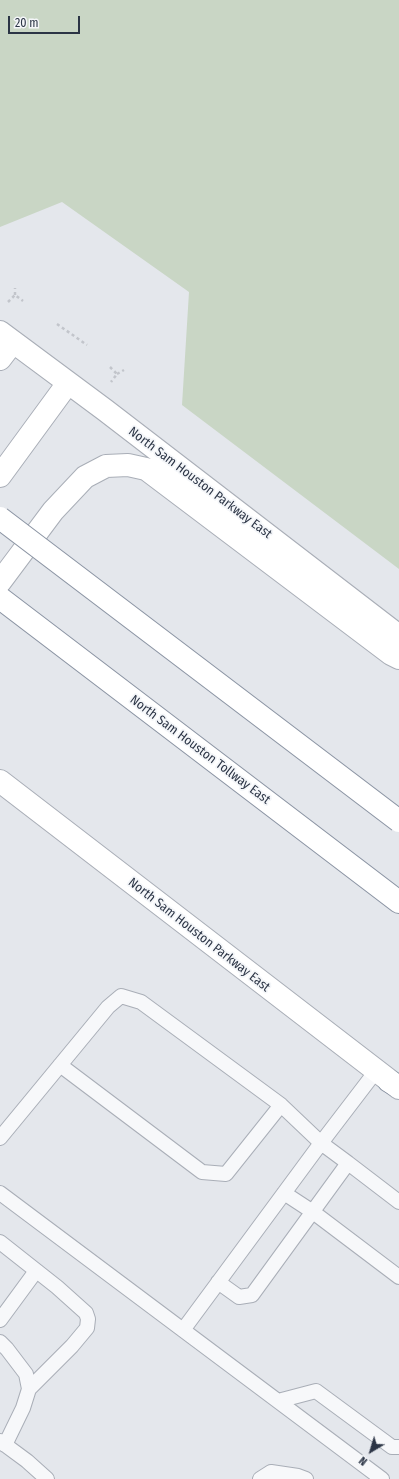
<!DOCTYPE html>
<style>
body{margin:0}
#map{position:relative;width:399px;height:1479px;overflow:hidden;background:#e4e7ec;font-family:"Fira Sans Condensed",sans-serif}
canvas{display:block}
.north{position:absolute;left:351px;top:1431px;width:40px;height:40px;-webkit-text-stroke:3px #f4f6f9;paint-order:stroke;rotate:218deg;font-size:11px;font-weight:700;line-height:16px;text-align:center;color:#2b3445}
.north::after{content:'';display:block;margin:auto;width:14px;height:18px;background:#2b3445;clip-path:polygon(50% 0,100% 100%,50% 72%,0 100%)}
.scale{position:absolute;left:8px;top:16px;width:72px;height:18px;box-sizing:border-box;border:2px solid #2b3445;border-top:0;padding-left:5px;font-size:12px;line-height:14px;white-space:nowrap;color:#2b3445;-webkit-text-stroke:3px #f4f6f9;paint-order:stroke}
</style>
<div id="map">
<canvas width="399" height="1479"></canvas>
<div class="north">N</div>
<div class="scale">20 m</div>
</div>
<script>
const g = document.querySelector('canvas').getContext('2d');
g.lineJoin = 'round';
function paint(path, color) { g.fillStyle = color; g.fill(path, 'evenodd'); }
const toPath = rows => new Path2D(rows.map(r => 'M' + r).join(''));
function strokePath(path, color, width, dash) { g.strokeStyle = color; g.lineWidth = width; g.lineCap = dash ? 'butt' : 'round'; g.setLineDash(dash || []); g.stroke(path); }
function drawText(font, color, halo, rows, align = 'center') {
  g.font = font + ' "Fira Sans Condensed",sans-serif'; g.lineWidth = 3.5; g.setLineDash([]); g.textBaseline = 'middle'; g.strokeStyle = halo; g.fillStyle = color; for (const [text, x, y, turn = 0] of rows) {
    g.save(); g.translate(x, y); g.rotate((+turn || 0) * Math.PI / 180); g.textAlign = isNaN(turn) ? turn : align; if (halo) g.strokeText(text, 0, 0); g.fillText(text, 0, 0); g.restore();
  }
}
const green = toPath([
 [0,0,399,0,399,569,182,405,189,292,62,202,0,227]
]);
const path = toPath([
 [15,295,15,288],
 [8,302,15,295,23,301],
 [57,324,87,345],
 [110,367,117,374,111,382],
 [117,374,124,370]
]);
const lane = toPath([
 [60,1065,202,1172,226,1174,281,1105],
 [0,1138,108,1007,121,996,141,1002,281,1105,321,1143,348,1163,252,1295,239,1297,218,1282],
 [348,1163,399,1202],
 [0,1193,382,1479],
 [284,1193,313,1212,399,1277],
 [0,1242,57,1287,86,1313,88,1319,87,1328,72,1346,29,1389],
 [0,1320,36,1271],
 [183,1330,321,1143,376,1071],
 [0,1342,7,1349,26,1374,29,1389,23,1408,5,1445],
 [278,1401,316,1391,392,1447,399,1447],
 [0,1441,27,1461,47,1479],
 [260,1479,271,1472,298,1476,306,1479]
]);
const secondary = toPath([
 [0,332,105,410,399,636],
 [0,359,13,342],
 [0,476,68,383],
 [0,582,53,511,85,477,106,466,128,465,146,469,391,654,399,658],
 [0,781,399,1088]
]);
const highway = toPath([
 [0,598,399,902],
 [389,1081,399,1087]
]);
const highwayBridge = toPath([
 [0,518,399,821]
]);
const streetNames = [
 ["North Sam Houston Parkway East",200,483,37],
 ["North Sam Houston Tollway East",200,750,37],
 ["North Sam Houston Parkway East",199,935,38]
];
paint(green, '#c9d6c5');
strokePath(lane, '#a9aeb7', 16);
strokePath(secondary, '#a9aeb7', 24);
strokePath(highway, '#8b94a3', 24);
strokePath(path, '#c2c5cb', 2.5, [3, 3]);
strokePath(lane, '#f7f8fa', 14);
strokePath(secondary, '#fff', 22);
strokePath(highway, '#fff', 22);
strokePath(highwayBridge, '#8b94a3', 24, []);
strokePath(highwayBridge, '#fff', 22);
drawText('13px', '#2b3445', '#f4f6f9', streetNames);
</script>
